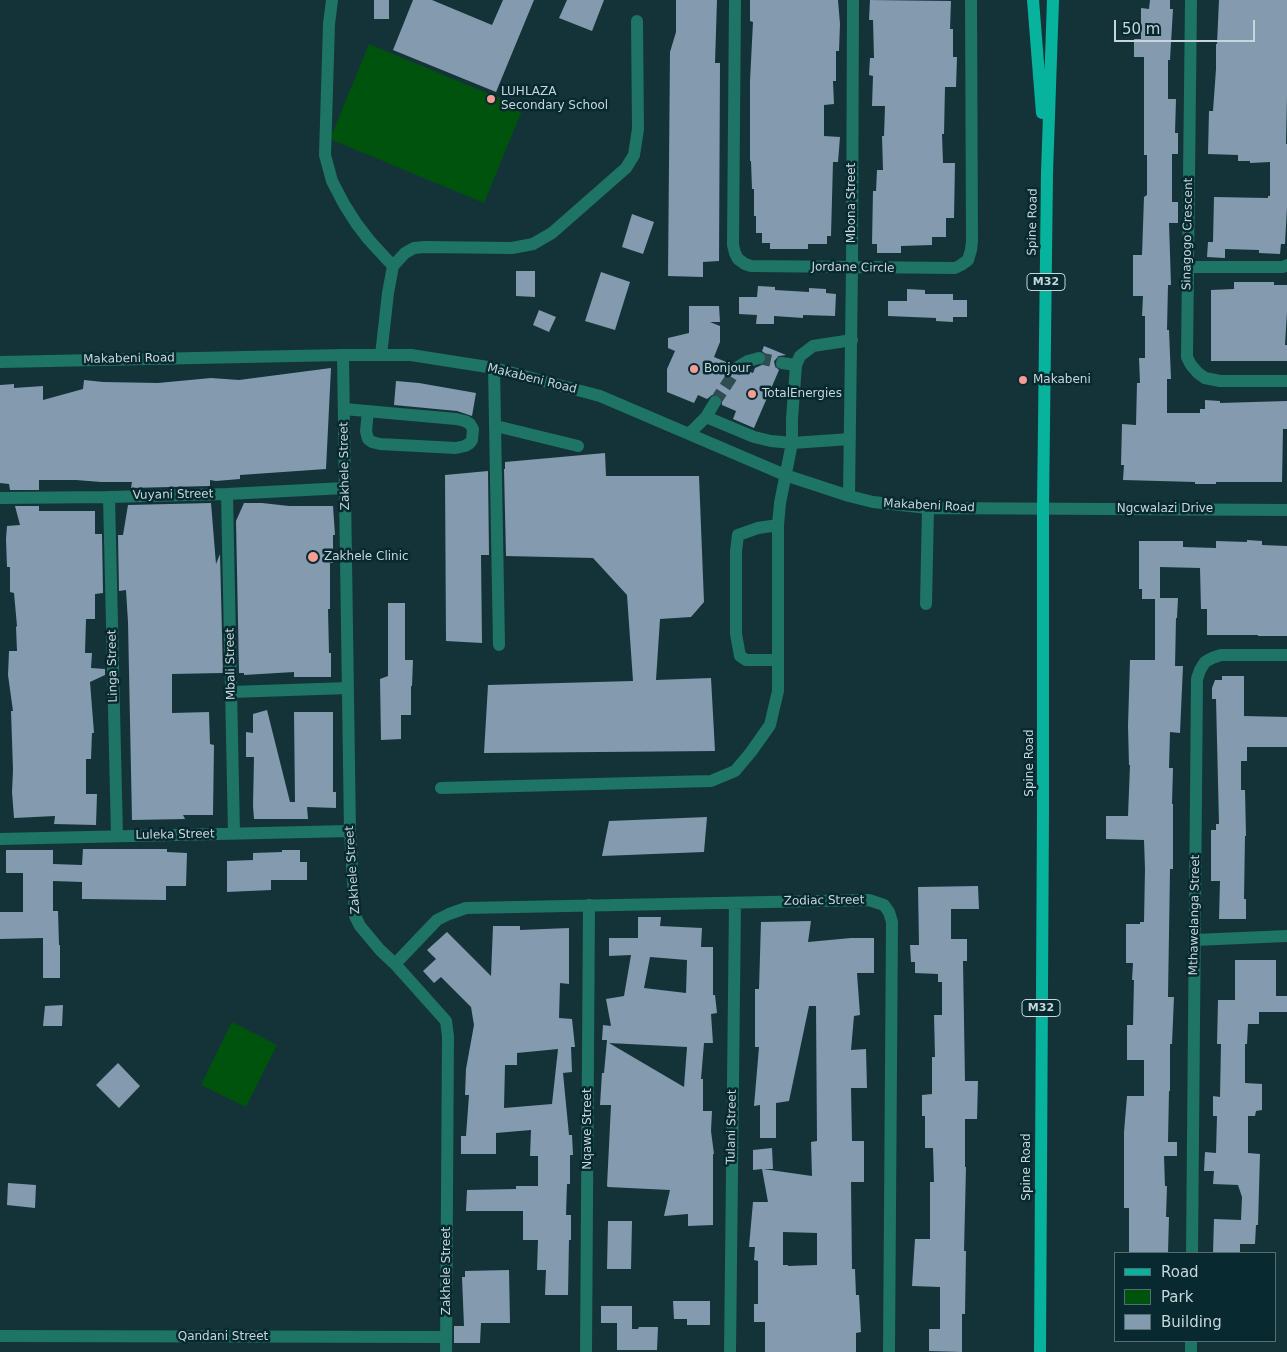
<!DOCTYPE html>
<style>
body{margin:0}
#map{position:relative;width:1287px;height:1352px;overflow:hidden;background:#133339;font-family:"DejaVu Sans",sans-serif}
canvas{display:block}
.legend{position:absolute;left:1114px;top:1252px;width:162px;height:90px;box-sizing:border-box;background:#08292f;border:1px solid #546f74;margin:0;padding:6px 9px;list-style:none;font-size:15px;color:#c6d7db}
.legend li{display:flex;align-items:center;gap:10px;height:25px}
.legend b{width:25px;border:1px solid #546f74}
.scale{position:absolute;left:1114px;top:20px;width:141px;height:22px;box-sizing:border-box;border:2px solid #c6d7db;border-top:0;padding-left:6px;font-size:15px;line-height:18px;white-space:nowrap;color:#c6d7db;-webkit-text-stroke:4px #08292f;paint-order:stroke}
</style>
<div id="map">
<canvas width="1287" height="1352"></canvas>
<ul class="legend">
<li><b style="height:6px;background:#07b39c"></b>Road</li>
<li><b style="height:14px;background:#00530d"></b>Park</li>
<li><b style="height:14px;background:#849aae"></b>Building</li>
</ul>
<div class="scale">50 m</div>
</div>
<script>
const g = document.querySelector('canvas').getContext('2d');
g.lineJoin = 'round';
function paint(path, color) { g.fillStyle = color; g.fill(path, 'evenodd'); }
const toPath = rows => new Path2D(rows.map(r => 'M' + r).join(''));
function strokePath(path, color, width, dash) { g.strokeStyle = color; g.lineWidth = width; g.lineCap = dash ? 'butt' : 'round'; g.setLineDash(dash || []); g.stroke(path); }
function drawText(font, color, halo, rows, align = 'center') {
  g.font = font + ' "DejaVu Sans",sans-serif'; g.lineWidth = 5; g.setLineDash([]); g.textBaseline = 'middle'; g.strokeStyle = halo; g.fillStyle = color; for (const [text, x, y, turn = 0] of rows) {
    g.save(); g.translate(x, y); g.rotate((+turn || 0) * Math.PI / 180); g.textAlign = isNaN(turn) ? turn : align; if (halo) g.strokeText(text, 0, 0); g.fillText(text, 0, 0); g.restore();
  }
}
const green = toPath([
 [369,44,523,108,484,203,330,139],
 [232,1022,277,1045,246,1107,201,1085]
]);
const building = toPath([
 [374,0,389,0,389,19,374,19],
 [413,0,432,0,492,25,503,0,534,0,496,92,393,50],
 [567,0,604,0,592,31,559,18],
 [676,0,717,0,715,63,720,63,719,261,703,262,703,277,668,276,670,52,676,32],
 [750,0,838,0,840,24,839,51,836,51,836,81,833,81,834,104,824,105,824,136,840,137,838,162,833,162,831,236,827,236,827,244,808,244,808,249,770,249,770,243,762,243,762,233,756,233,756,216,754,216,754,189,752,189,751,161,750,161,750,81,753,22,750,21],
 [870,0,951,1,950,29,953,29,953,57,957,57,956,87,945,87,944,134,942,134,943,163,955,163,954,218,946,218,946,237,932,237,932,245,901,246,901,253,877,253,877,244,872,244,873,191,876,191,877,170,883,170,882,136,884,136,885,106,872,106,873,76,869,75,870,58,874,58,873,20,869,20],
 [1150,0,1170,0,1170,9,1173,9,1170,60,1168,60,1168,99,1176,99,1175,133,1178,133,1178,154,1172,154,1172,202,1178,202,1178,223,1169,223,1171,285,1168,285,1167,330,1169,330,1171,379,1167,379,1167,413,1200,413,1200,409,1205,409,1205,400,1220,401,1220,403,1287,401,1287,429,1283,429,1282,482,1216,482,1216,484,1195,484,1195,482,1123,480,1124,465,1121,465,1122,424,1136,425,1137,383,1140,383,1139,358,1145,358,1145,316,1142,316,1143,296,1133,296,1133,255,1142,255,1144,197,1147,195,1147,155,1144,155,1144,57,1134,57,1134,39,1141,39,1141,8,1149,9],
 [1219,0,1287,0,1287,96,1286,144,1287,144,1287,207,1285,244,1281,244,1280,254,1259,253,1259,250,1225,249,1225,258,1207,257,1208,242,1213,242,1214,197,1268,198,1268,196,1270,196,1270,162,1250,163,1250,161,1238,161,1238,155,1208,154,1209,111,1213,111,1216,69,1216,44,1217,44],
 [632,214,654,222,643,254,622,247],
 [516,271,535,271,535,297,516,296],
 [601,272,630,282,615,330,585,321],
 [1234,282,1274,282,1274,285,1287,285,1287,312,1285,345,1287,345,1287,361,1211,361,1211,290,1234,289],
 [758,286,775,287,775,290,809,292,809,288,826,289,826,293,836,294,835,316,803,315,803,318,774,316,774,324,756,324,757,315,739,314,739,297,757,297],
 [907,289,925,290,925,294,953,294,953,300,967,300,967,317,953,317,953,322,936,321,936,318,888,316,888,301,907,301],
 [689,306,719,306,720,322,710,322,720,326,720,342,714,357,731,364,731,371,735,374,739,375,747,371,753,373,755,368,764,364,767,360,767,355,762,351,764,346,786,355,779,356,774,361,775,366,779,370,754,428,733,419,736,411,722,405,722,399,719,395,712,395,707,399,698,395,694,403,667,392,667,369,675,351,668,348,668,338,689,333],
 [539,310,556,317,549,332,533,325],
 [331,368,326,469,240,475,240,479,216,481,210,480,210,486,131,488,132,482,101,482,76,480,39,480,39,490,10,490,9,484,0,483,0,385,14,384,14,388,43,386,43,400,83,389,84,380,103,382,158,383,211,378,239,380],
 [396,381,419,383,476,393,472,416,457,411,394,405],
 [605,453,606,476,699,476,704,602,691,617,660,619,656,680,711,678,715,751,484,753,488,685,633,681,627,595,593,558,506,556,504,469,505,469,505,462],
 [488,471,489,555,481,555,482,643,446,641,445,475],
 [211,503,216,564,220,554,223,673,172,674,172,713,209,712,210,744,214,745,213,815,183,815,185,819,132,820,128,622,126,590,119,591,118,535,123,535,128,505],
 [244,503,262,503,289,506,333,506,335,535,333,535,333,563,330,563,330,609,328,609,329,653,331,653,331,677,294,677,294,672,244,675,244,673,239,673,236,521],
 [15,506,39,506,39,511,95,511,95,534,102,534,103,593,95,594,95,619,86,619,85,653,92,653,91,668,105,669,105,675,90,682,94,733,92,733,91,759,86,759,86,794,97,794,96,825,54,824,55,816,14,818,12,792,13,770,11,711,13,711,8,675,9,651,17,651,16,627,17,626,14,593,10,592,10,567,7,567,6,539,7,526,20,525],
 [1247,540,1262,541,1262,545,1287,546,1287,636,1258,636,1258,635,1207,635,1207,609,1201,609,1200,568,1160,567,1160,598,1178,598,1177,618,1176,618,1175,666,1183,666,1180,733,1170,732,1169,768,1173,768,1172,804,1173,804,1173,869,1170,869,1168,997,1174,997,1172,1044,1170,1044,1170,1091,1169,1091,1168,1142,1177,1142,1177,1156,1164,1156,1165,1186,1167,1186,1166,1217,1169,1217,1168,1253,1129,1253,1129,1208,1124,1208,1124,1132,1127,1096,1144,1096,1144,1060,1127,1060,1127,1025,1133,1025,1134,980,1132,980,1133,963,1126,963,1126,924,1140,924,1140,922,1144,922,1145,869,1144,840,1106,839,1106,816,1128,816,1130,765,1129,765,1128,726,1130,660,1155,660,1155,599,1142,599,1142,589,1139,589,1139,541,1183,541,1183,547,1216,548,1216,541,1247,542],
 [388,603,405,603,405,660,413,660,412,686,411,686,411,715,401,715,401,739,381,740,380,679,388,676],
 [1222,676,1244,676,1244,716,1287,717,1287,747,1247,747,1247,761,1241,761,1241,790,1245,790,1246,836,1245,836,1244,899,1246,899,1246,919,1219,919,1220,881,1211,881,1211,830,1216,830,1216,824,1219,824,1216,699,1212,699,1212,688,1215,680,1222,680],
 [267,710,290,802,295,802,294,712,333,712,333,792,336,792,336,808,307,807,308,819,254,819,253,806,254,757,246,757,246,732,253,733,253,714],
 [707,817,704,852,602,856,609,821],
 [83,849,167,849,167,852,187,853,186,886,166,886,166,900,82,899,82,882,53,881,53,911,58,911,59,945,60,945,60,978,43,978,43,938,0,939,0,912,23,912,23,873,6,873,6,850,53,850,53,864,82,865],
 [282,850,300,850,300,862,307,862,307,880,271,880,271,890,227,892,227,861,253,860,253,853,282,852],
 [978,886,979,909,951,909,951,939,967,939,967,961,963,961,965,1081,978,1081,977,1119,965,1119,965,1167,966,1167,964,1251,966,1251,965,1314,962,1314,962,1352,929,1351,929,1329,940,1329,940,1287,912,1286,915,1239,930,1239,930,1182,934,1182,933,1148,925,1148,925,1116,922,1116,922,1095,932,1094,932,1057,935,1057,934,1015,942,1015,942,982,938,982,938,974,915,973,915,962,911,962,910,945,919,945,918,887],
 [638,917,661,917,660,926,702,928,701,947,713,947,713,995,715,995,717,1013,711,1014,713,1043,704,1043,701,1079,703,1079,703,1111,712,1111,711,1131,714,1154,713,1154,713,1225,688,1226,688,1214,664,1216,670,1190,608,1187,607,1186,611,1105,600,1105,602,1073,604,1073,607,1040,602,1040,603,1025,611,1026,606,999,624,996,631,955,609,956,609,938,638,938],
 [650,957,687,960,686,993,644,988],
 [609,1043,687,1047,684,1087],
 [811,921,808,942,851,938,874,938,874,973,857,973,860,1015,854,1016,851,1050,866,1049,867,1088,851,1088,852,1141,864,1141,864,1182,851,1182,852,1269,855,1269,856,1295,859,1295,861,1332,856,1333,856,1352,765,1352,765,1322,754,1322,754,1304,758,1304,758,1261,754,1260,755,1247,749,1247,753,1202,768,1202,762,1169,753,1170,753,1150,772,1148,773,1169,763,1169,812,1176,811,1142,817,1141,816,1006,809,1006,789,1101,776,1103,776,1138,760,1138,760,1105,754,1106,759,1047,755,1047,755,989,759,989,761,922],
 [783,1232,817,1233,817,1265,788,1266,788,1265,783,1265],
 [493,926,520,926,520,930,569,928,569,984,560,983,559,1018,572,1019,575,1047,571,1047,572,1072,563,1073,569,1135,572,1135,573,1155,570,1155,570,1184,567,1184,566,1215,571,1215,571,1240,569,1240,568,1295,545,1295,546,1270,537,1270,538,1240,523,1240,523,1211,466,1211,467,1190,516,1189,516,1186,538,1186,538,1156,530,1156,531,1130,496,1133,496,1154,461,1154,461,1136,466,1136,469,1095,465,1095,466,1069,474,1025,471,1007,441,977,434,983,423,971,436,959,427,950,447,932,491,976],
 [558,1049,552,1104,504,1108,505,1065,517,1065,517,1053],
 [1235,960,1276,960,1276,996,1287,996,1287,1012,1259,1012,1259,1024,1248,1024,1247,1044,1245,1044,1245,1083,1262,1084,1262,1110,1256,1111,1255,1116,1248,1116,1248,1153,1260,1154,1258,1225,1256,1225,1255,1244,1240,1244,1240,1253,1213,1253,1214,1219,1241,1220,1242,1197,1238,1185,1213,1184,1214,1171,1204,1171,1205,1152,1216,1153,1217,1116,1213,1116,1213,1096,1220,1097,1221,1044,1217,1044,1218,1000,1235,1000],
 [63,1005,62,1026,43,1026,45,1006],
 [118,1063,140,1086,119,1108,96,1085],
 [8,1183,36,1185,35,1208,7,1205],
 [608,1221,632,1221,631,1269,607,1269],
 [509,1270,510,1323,481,1323,480,1343,454,1343,454,1326,464,1326,462,1277,465,1277,465,1271],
 [673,1301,710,1301,710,1325,687,1325,687,1319,674,1319],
 [601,1306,632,1306,632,1329,638,1329,639,1327,658,1327,657,1350,617,1350,617,1323,601,1323]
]);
const minorTunnel = toPath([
 [759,358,782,363],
 [715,402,738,367]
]);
const minor = toPath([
 [332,0,329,24,325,155,332,181,344,204,356,223,369,240,393,266],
 [735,0,733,245,735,253,738,259,745,264,751,266,955,268,961,265,968,260,971,250,972,241,971,0],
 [1191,0,1187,357,1191,365,1198,373,1205,378,1220,381,1287,381],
 [1188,267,1283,267,1287,265],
 [343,355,350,831,355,916,360,926,380,950,395,964,446,1021,448,1036,446,1352],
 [381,355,388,293,393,266,405,253,414,248,425,247,512,248,533,244,552,233,626,168,634,155,638,129,637,21],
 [0,362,343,355,411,355,494,368,600,396,785,475,849,496,873,502,928,508,1287,510],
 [796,365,800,356,813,346,852,340],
 [738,367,748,361,759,358],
 [494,368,499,645],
 [344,409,456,419,465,421,470,424,473,429,472,440,470,443,465,446,456,448,380,444,372,442,368,439,366,431,368,411],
 [706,417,754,437,771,441,792,443,850,439],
 [496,426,578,446],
 [689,434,706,417,715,402],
 [227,494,234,833],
 [849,496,852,268,853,0],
 [109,497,117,836],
 [0,498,109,497,227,494,345,488],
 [778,525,758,528,738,535,736,551,736,634,740,656,746,660,778,660],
 [926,604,928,508],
 [231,692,348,688],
 [441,788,711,781,735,771,751,752,770,725,778,691,778,525,780,503,792,443,792,419,796,365,782,363],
 [0,839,350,831],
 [1195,940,1287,936],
 [395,964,437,920,449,914,466,908,869,900,884,905,889,912,892,922,889,1352],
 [1192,1253,1197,679,1200,670,1205,662,1212,658,1221,655,1287,655],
 [0,1336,446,1337],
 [586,1352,589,905],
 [730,1352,735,903],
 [1191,1352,1191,1341]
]);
const major = toPath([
 [1033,0,1042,113],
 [1040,1352,1043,810,1043,508,1047,173,1053,0]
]);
const markers = [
 [491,99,5,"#f59c94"],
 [694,369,5,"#f59c94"],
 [1023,380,5,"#f59c94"],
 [752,394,5,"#f59c94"],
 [313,557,6,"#f59c94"]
];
const shields = [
 [1046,282,38],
 [1041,1008,38]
];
const shieldNames = [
 ["M32",1046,282],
 ["M32",1041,1008]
];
const poiNames = [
 ["LUHLAZA",501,92],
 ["Secondary School",501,106],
 ["Bonjour",704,369],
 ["Makabeni",1033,380],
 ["TotalEnergies",762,394],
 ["Zakhele Clinic",324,557]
];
const streetNames = [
 ["Mbona Street",852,203,-90],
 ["Spine Road",1033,222,-89],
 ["Sinagogo Crescent",1188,234,-89],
 ["Jordane Circle",853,268,1],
 ["Makabeni Road",129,359,-1],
 ["Makabeni Road",532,379,14],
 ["Zakhele Street",345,466,-91],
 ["Vuyani Street",173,495,-1],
 ["Makabeni Road",929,506,3],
 ["Ngcwalazi Drive",1165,509],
 ["Mbali Street",231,664,-91],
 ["Linga Street",113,666,-91],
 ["Spine Road",1030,763,-90],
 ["Luleka Street",175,835,-1],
 ["Zakhele Street",353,870,-94],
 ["Zodiac Street",824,901,-1],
 ["Mthawelanga Street",1195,915,-89],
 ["Tulani Street",732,1127,-89],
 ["Nqawe Street",588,1129,-90],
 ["Spine Road",1027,1167,-90],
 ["Zakhele Street",447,1271,-90],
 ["Qandani Street",223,1337]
];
paint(green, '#00530d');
paint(building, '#849aae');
strokePath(minorTunnel, '#2e4c51', 12, [12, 6]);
strokePath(minor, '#1e7465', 12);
strokePath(major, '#07b39c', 12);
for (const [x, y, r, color] of markers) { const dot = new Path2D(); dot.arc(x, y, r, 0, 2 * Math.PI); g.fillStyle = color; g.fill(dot); strokePath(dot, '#08292f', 2); }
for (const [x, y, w] of shields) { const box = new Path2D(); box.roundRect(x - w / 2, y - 8.5, w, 17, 4); g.fillStyle = '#08292f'; g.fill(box); strokePath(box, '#c6d7db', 1); }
drawText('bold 11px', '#c6d7db', null, shieldNames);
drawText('12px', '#c6d7db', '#08292f', poiNames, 'left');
drawText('12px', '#c6d7db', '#08292f', streetNames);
</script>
